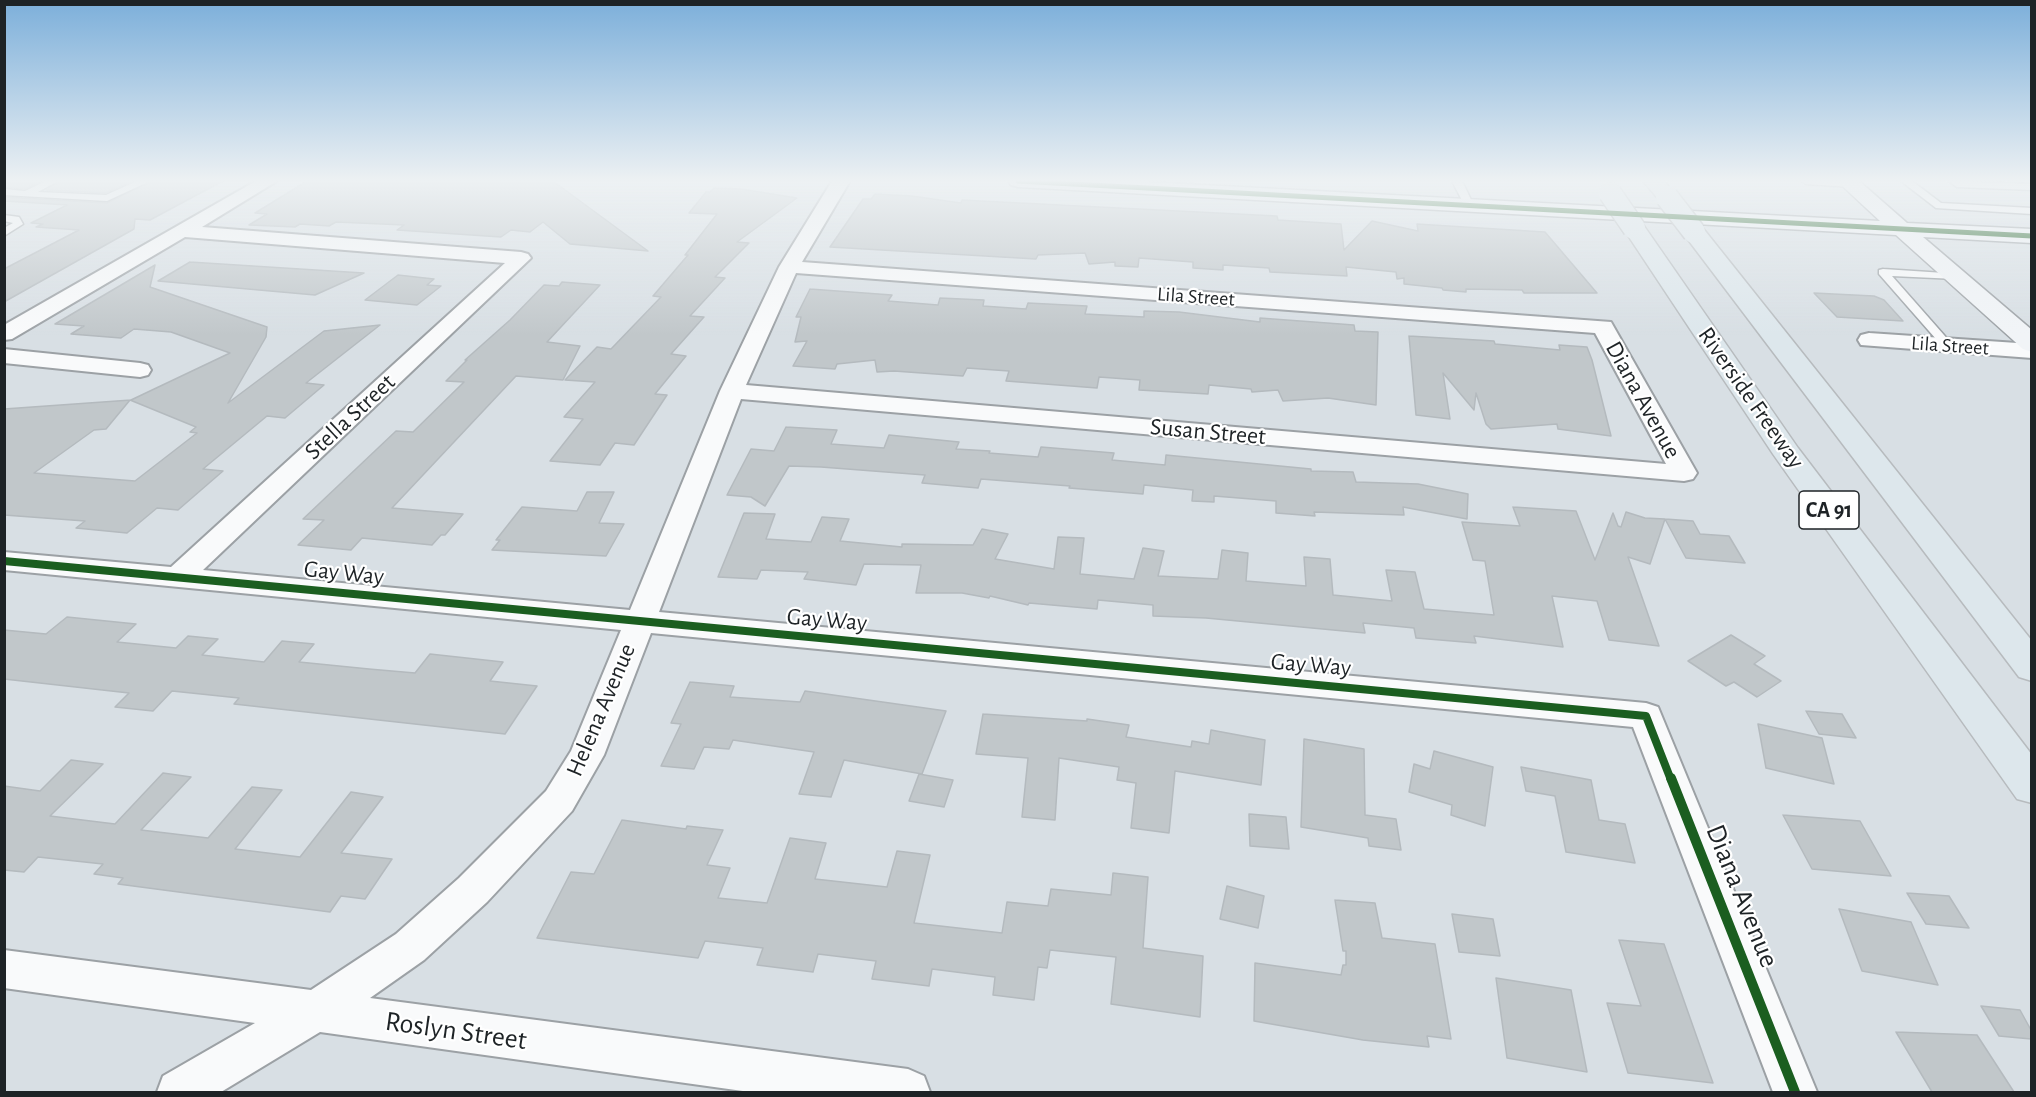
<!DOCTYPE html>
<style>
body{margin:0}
#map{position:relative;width:2036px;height:1097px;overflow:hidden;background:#d8dfe4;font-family:"Alegreya Sans",sans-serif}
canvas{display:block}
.frame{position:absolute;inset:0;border:6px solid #1e2326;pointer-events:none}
</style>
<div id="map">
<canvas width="2036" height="1097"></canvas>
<div class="frame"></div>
</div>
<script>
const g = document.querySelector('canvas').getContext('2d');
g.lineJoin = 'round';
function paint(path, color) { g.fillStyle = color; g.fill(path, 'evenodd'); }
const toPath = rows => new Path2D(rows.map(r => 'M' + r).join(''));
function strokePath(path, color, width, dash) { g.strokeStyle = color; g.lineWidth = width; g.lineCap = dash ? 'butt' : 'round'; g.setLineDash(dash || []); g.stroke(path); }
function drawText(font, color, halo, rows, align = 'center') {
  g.font = font + ' "Alegreya Sans",sans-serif'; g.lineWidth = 4.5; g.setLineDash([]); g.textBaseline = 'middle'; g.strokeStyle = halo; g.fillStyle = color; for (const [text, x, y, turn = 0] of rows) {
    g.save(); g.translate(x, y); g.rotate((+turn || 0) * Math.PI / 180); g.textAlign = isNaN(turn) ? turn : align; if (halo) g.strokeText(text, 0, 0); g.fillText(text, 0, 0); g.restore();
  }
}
const building = toPath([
 [4,181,41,181,25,189,4,187,4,181],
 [60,181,132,181,106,193,46,190,60,181],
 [152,181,223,181,150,220,135,219,134,229,4,302,4,269,79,230,36,227,43,224,31,223,67,205,4,201,4,197,107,203,152,181],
 [307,181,553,181,648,251,570,244,543,222,530,232,511,230,501,237,397,230,404,225,336,222,329,226,300,224,295,227,249,225,267,214,255,213,307,181],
 [714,188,741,189,797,198,737,242,749,243,715,277,725,278,690,316,704,317,671,354,686,356,655,394,667,395,634,445,615,443,600,465,550,461,583,419,564,417,595,382,565,380,597,347,611,349,661,297,653,296,688,255,685,255,717,214,689,213,706,192,710,192,714,188],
 [875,194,912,196,961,203,962,200,1277,216,1278,220,1341,224,1344,250,1372,221,1418,231,1417,224,1545,232,1597,293,1524,293,1522,290,1466,289,1466,292,1443,290,1442,288,1404,284,1404,278,1397,279,1396,272,1346,267,1347,276,1270,272,1269,268,1223,265,1223,270,1193,268,1193,262,1139,258,1138,267,1115,266,1115,262,1089,264,1085,253,1038,255,1036,259,830,247,863,199,871,199,875,194],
 [190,262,300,269,364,273,315,295,158,281,190,262],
 [155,265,150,287,267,327,266,337,228,403,324,331,380,325,306,383,324,385,285,418,267,416,203,469,223,471,178,510,157,508,127,533,76,528,85,521,4,515,4,409,131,400,230,353,171,332,134,329,121,338,71,334,84,326,55,324,155,265],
 [130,400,196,427,190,432,197,433,135,481,34,473,94,430,106,429,130,400],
 [398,275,434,279,427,285,441,286,417,305,365,300,398,275],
 [562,282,600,285,547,342,580,346,563,380,516,376,392,508,463,514,445,535,441,535,432,545,362,538,351,550,298,545,324,520,303,519,396,431,413,432,464,382,446,381,467,360,465,360,510,320,544,285,559,286,562,282],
 [810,289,892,295,888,301,938,305,940,298,984,300,983,306,1026,309,1028,303,1087,306,1085,314,1144,317,1144,311,1179,312,1260,322,1260,318,1354,325,1355,331,1378,332,1376,405,1328,398,1283,401,1278,390,1252,392,1251,389,1209,385,1208,394,1139,390,1140,380,1099,377,1097,388,1006,381,1009,371,967,368,963,376,894,371,877,372,875,360,837,364,835,369,793,366,807,341,795,342,801,317,796,317,810,289],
 [1814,293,1874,296,1884,300,1903,321,1837,317,1814,293],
 [1409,336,1494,341,1495,344,1560,350,1559,345,1587,347,1592,360,1611,436,1558,429,1557,424,1491,429,1486,424,1476,393,1474,410,1443,373,1450,419,1416,415,1409,336],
 [786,427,837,430,831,444,884,448,889,435,959,442,956,449,990,451,989,453,1038,457,1041,447,1114,453,1112,460,1165,465,1166,455,1311,469,1311,471,1353,472,1356,482,1418,484,1468,494,1467,519,1403,507,1404,515,1314,512,1315,516,1276,513,1276,501,1214,496,1214,502,1192,501,1193,490,1144,485,1143,494,1069,488,1070,486,981,479,978,488,922,483,925,475,821,467,789,466,765,506,751,497,727,495,751,449,774,451,786,427],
 [587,492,614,492,599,523,624,524,606,556,492,550,500,540,496,540,522,507,577,511,587,492],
 [1513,507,1576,511,1595,560,1613,513,1618,526,1621,527,1626,512,1645,518,1665,519,1650,564,1628,557,1659,646,1609,640,1597,601,1552,596,1563,647,1474,636,1476,643,1416,638,1414,628,1363,623,1365,633,1206,618,1153,616,1153,605,1098,600,1097,609,1029,603,1028,605,990,596,989,598,962,593,916,593,921,565,864,564,856,585,804,579,808,572,761,570,757,579,718,577,744,513,775,514,766,539,811,542,822,517,849,519,840,541,902,547,902,544,973,545,982,529,1008,534,995,559,1054,569,1058,537,1084,538,1080,574,1134,579,1143,548,1164,551,1158,576,1218,579,1222,550,1248,553,1246,581,1306,586,1304,557,1330,559,1333,595,1392,601,1386,570,1415,572,1424,609,1494,615,1485,561,1473,560,1462,522,1520,526,1513,507],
 [1665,519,1693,521,1700,534,1729,536,1745,563,1686,558,1665,519],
 [67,617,136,624,117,642,176,648,188,636,218,639,202,655,264,662,282,641,314,644,299,662,369,669,415,673,430,654,503,662,490,681,537,686,505,734,234,704,239,698,172,691,153,711,115,707,129,693,4,679,4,630,46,634,67,617],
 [1731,635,1765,656,1754,664,1781,681,1757,697,1734,682,1726,686,1688,661,1731,635],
 [690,682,734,686,730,697,800,702,805,691,946,711,922,774,844,760,831,797,799,794,814,752,733,740,729,749,704,747,694,769,661,766,681,724,671,723,690,682],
 [1806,711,1842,714,1856,738,1819,734,1806,711],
 [983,714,1087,721,1087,719,1129,725,1126,737,1191,747,1192,741,1209,744,1211,730,1265,740,1261,785,1175,771,1169,833,1131,828,1136,783,1117,780,1119,767,1059,758,1055,820,1022,817,1028,758,976,754,983,714],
 [1758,724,1822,738,1834,784,1766,768,1758,724],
 [1304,739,1364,749,1365,815,1396,819,1401,850,1369,846,1368,838,1301,827,1304,739],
 [1434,751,1493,767,1485,826,1451,815,1452,805,1409,792,1414,764,1430,769,1434,751],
 [71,760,103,764,50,816,115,824,163,773,191,777,141,830,208,838,252,787,282,790,235,849,300,857,351,792,383,797,341,853,392,859,365,899,341,896,330,912,118,884,123,878,94,874,103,864,38,857,24,872,4,870,4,786,40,791,71,760],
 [1521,767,1591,780,1599,820,1625,824,1635,863,1566,852,1555,796,1526,791,1521,767],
 [919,774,953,780,944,807,909,801,919,774],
 [1249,814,1286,817,1289,849,1250,846,1249,814],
 [1783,815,1860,821,1891,876,1812,869,1783,815],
 [622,820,686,829,687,826,723,830,707,865,730,868,718,898,767,903,790,838,826,843,815,879,887,887,897,851,930,855,914,923,1002,933,1007,902,1048,906,1051,889,1111,895,1113,873,1148,877,1143,948,1203,956,1200,1017,1111,1004,1116,957,1050,950,1047,968,1038,967,1034,1000,993,995,995,977,932,969,929,986,872,979,876,961,818,954,813,972,757,965,763,948,705,941,698,958,537,938,571,872,594,874,622,820],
 [1227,886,1264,896,1258,928,1220,919,1227,886],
 [1907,893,1949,896,1969,928,1926,924,1907,893],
 [1335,900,1375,903,1382,938,1435,944,1451,1039,1427,1036,1429,1047,1363,1040,1254,1021,1255,963,1341,975,1343,965,1346,965,1346,951,1343,951,1335,900],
 [1839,909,1911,922,1938,985,1862,971,1839,909],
 [1452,914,1493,919,1500,956,1459,952,1452,914],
 [1619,940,1664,944,1713,1083,1628,1073,1607,1003,1641,1006,1619,940],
 [1496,978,1571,990,1587,1072,1507,1058,1496,978],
 [1981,1006,2020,1010,2031,1030,2031,1039,1999,1036,1981,1006],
 [1896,1032,1977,1035,2014,1092,1932,1092,1896,1032]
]);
const lane = toPath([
 [46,181,58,181,38,192,106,195,137,181,150,181,107,201,4,195,4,189,25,191,46,181],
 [1452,181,1462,181,1474,206,1472,208,1466,208,1452,181],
 [1801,181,1847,181,1856,184,1851,187,1806,184,1801,181],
 [1901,181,1912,181,1941,203,2032,208,2032,214,1936,208,1901,181],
 [1948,181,2032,184,2032,190,1957,187,1948,181],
 [4,215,19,217,23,224,4,236,4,228,13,223,4,221,4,215],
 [1883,269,1960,274,1960,278,1956,279,1892,276,1951,343,1951,347,1943,347,1879,274,1879,270,1883,269]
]);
const street = toPath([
 [256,181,277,181,202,227,521,252,528,254,531,258,203,570,630,610,720,391,779,267,832,181,850,181,802,262,1611,322,1697,473,1693,479,1684,481,741,399,659,612,1646,703,1658,707,1817,1092,1773,1092,1633,727,651,633,604,755,572,811,487,902,424,960,370,998,908,1069,924,1076,930,1092,750,1092,320,1032,221,1092,157,1092,163,1076,255,1023,4,988,4,950,311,990,396,934,459,878,546,791,571,751,621,630,4,570,4,552,171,567,505,263,185,237,12,339,4,340,4,325,256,181],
 [796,273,1595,333,1666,464,746,385,796,273],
 [1869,333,2032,344,2032,358,1861,345,1858,340,1861,335,1869,333],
 [4,349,140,363,148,365,151,370,148,375,140,377,4,363,4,349]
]);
const secondary = toPath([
 [1008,181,1129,181,1880,221,1837,181,1859,181,1907,223,2032,229,2032,243,1923,237,2032,330,2032,352,2023,349,1896,235,1018,187,1011,185,1008,181]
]);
const highway = toPath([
 [1643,181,1664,181,1677,197,1674,201,1667,203,1660,201,1643,181],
 [1634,222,1642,223,1798,448,2032,755,2032,803,2017,799,1773,454,1623,228,1626,223,1634,222],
 [1694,226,1702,227,2032,641,2032,681,2019,677,1686,237,1683,232,1686,227,1694,226]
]);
const highwayBridge = toPath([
 [1610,193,1634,228],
 [1667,197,1694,232]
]);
const cyclewayFar2 = toPath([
 [1018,181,2032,236]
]);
const cyclewayFar1 = toPath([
 [4,561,1646,716,1671,780]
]);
const cycleway = toPath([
 [1671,778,1795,1092]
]);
const farStreetnames = [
 ["Lila Street",1196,297,4],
 ["Lila Street",1950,346,4]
];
const shields = [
 [1829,510,60]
];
const shieldNames = [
 ["CA 91",1829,510]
];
const streetNames = [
 ["Riverside Freeway",1751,398,55],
 ["Diana Avenue",1643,400,61],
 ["Stella Street",350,417,-43],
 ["Susan Street",1208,432,5],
 ["Gay Way",344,573,6],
 ["Gay Way",827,620,5],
 ["Gay Way",1311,665,5],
 ["Helena Avenue",601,710,-67]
];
const nearStreetnames = [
 ["Diana Avenue",1742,896,68],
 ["Roslyn Street",456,1031,8]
];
paint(building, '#c1c7ca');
strokePath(building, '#b4babe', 1.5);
strokePath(lane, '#9ca1a5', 3);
strokePath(street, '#9ca1a5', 4);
strokePath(secondary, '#9ca1a5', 3);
strokePath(highway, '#b7bbbe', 3);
paint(lane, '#f9fafb');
paint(street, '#f9fafb');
paint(secondary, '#f1f4f7');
paint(highway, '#dde7ec');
strokePath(highwayBridge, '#b7bbbe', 25, []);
strokePath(highwayBridge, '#dde7ec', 22);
strokePath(cyclewayFar2, '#1b5e20', 5);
strokePath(cyclewayFar1, '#1b5e20', 8);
strokePath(cycleway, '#1b5e20', 10);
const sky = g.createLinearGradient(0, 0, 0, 335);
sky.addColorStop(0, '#7cafda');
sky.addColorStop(0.54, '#edf1f3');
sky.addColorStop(1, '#edf1f300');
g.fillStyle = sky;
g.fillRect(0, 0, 2036, 335);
drawText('20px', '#1e2326', '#fff', farStreetnames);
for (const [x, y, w] of shields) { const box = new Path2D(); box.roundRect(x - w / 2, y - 19, w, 38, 4.5); g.fillStyle = '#fff'; g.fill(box); strokePath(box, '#1e2326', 1.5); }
drawText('bold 22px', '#1e2326', null, shieldNames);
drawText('24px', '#1e2326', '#fff', streetNames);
drawText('28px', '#1e2326', '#fff', nearStreetnames);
</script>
